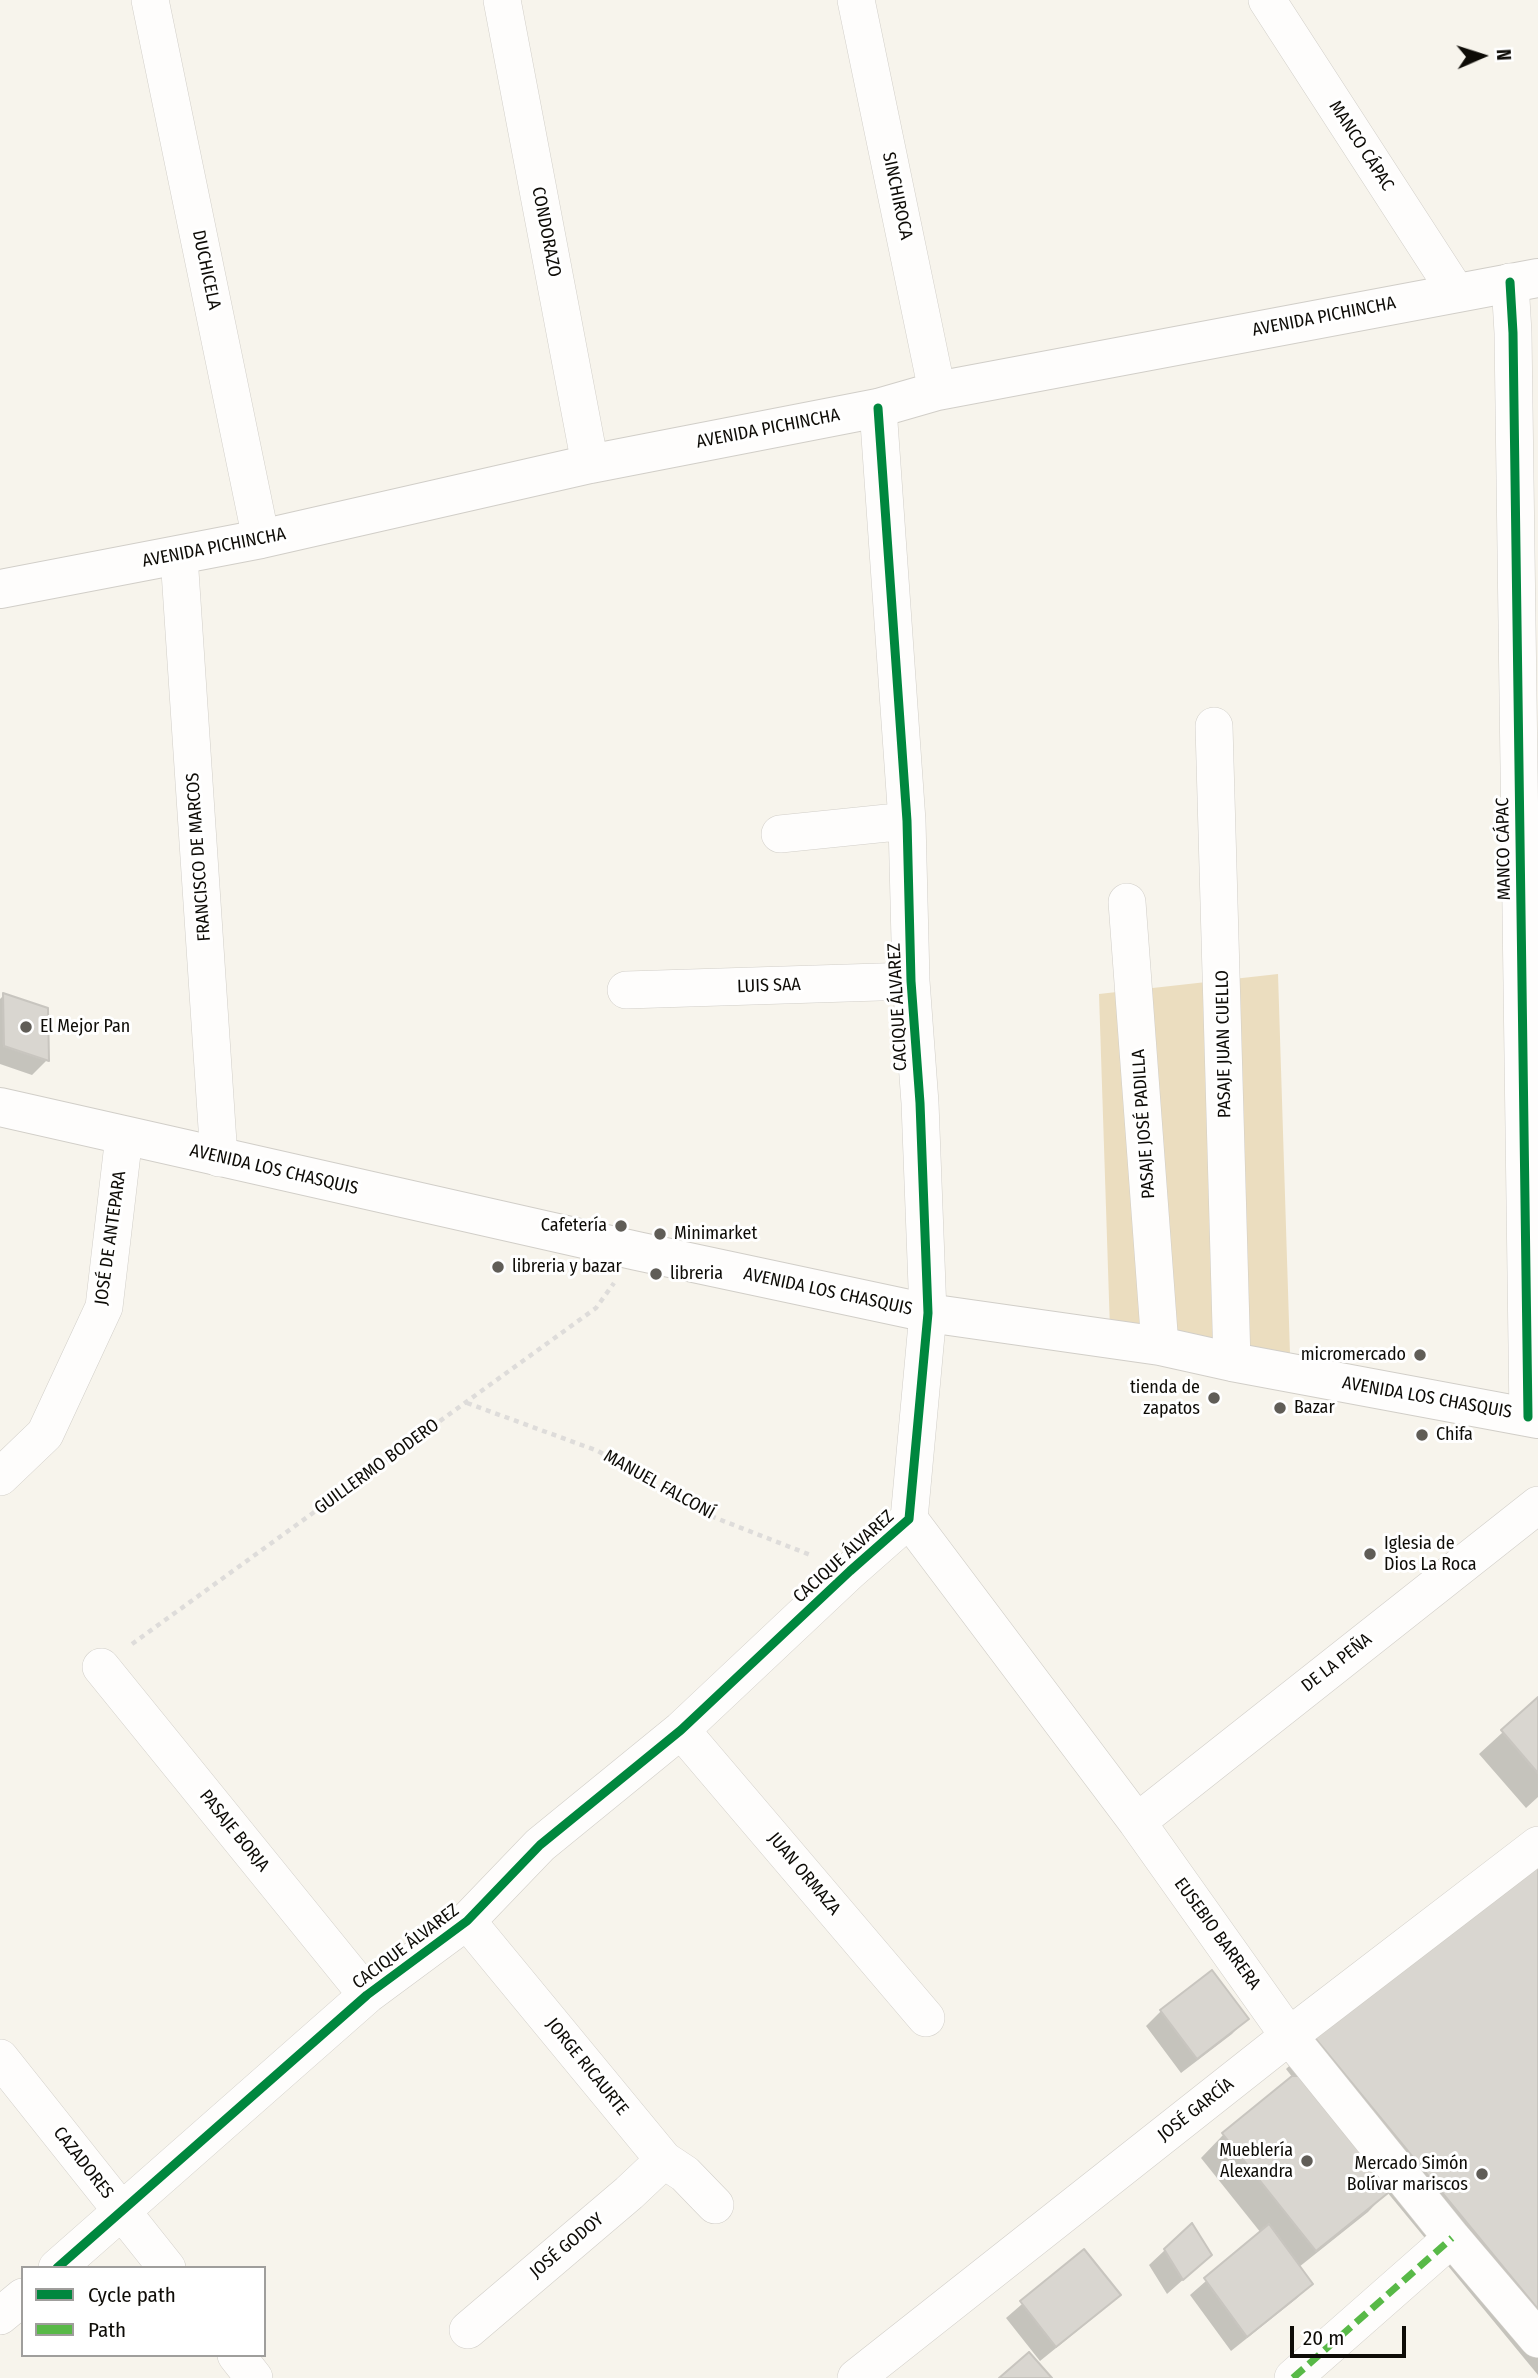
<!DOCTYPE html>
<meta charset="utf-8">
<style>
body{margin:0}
#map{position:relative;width:1538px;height:2378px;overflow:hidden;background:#f7f4ec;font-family:"Fira Sans Condensed",sans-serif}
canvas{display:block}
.legend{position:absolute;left:21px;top:2266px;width:245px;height:91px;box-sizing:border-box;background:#fff;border:2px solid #9f9e9c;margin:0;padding:9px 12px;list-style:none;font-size:21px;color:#0e0c07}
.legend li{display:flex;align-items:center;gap:14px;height:35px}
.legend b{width:35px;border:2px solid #9f9e9c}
.north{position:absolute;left:1447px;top:21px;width:70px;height:70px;-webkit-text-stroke:5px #fff;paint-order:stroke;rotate:87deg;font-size:19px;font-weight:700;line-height:28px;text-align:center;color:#0e0c07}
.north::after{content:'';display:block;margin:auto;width:24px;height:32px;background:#0e0c07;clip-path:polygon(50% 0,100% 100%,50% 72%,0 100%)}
.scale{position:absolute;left:1290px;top:2326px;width:116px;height:32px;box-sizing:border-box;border:4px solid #0e0c07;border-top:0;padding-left:9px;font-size:21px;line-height:24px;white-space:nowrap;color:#0e0c07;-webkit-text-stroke:5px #fff;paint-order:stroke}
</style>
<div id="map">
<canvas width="1538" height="2378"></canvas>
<ul class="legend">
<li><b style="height:9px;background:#00873e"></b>Cycle path</li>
<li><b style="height:9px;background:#58b947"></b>Path</li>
</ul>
<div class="north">N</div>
<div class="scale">20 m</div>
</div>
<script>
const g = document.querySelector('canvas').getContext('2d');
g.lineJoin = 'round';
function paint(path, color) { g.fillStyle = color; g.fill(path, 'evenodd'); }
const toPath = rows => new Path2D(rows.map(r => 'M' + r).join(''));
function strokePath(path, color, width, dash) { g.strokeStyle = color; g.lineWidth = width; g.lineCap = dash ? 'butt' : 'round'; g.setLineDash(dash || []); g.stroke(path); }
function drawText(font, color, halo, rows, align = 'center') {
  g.font = font + ' "Fira Sans Condensed",sans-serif'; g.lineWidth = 6; g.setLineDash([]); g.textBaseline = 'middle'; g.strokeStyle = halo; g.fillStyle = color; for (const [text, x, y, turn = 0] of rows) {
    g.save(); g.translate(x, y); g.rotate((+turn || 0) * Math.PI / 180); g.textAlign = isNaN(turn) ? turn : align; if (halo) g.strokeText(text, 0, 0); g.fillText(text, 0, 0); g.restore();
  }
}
const green = toPath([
 [1278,974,1290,1354,1110,1330,1099,994]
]);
const shadow = toPath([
 [4,995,47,1060,32,1075,0,1064,0,999],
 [1538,1700,1538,1797,1526,1808,1479,1754],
 [1538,1870,1538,2375,1387,2192,1368,2212,1299,2267,1311,2284,1296,2299,1231,2351,1190,2295,1261,2233,1201,2158,1223,2135,1293,2078,1286,2069,1316,2040],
 [1161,2011,1247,2018,1232,2034,1181,2073,1146,2026],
 [1165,2250,1194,2270,1167,2294,1149,2265],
 [1083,2251,1118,2295,1103,2310,1040,2361,1006,2318]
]);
const building = toPath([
 [3,993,48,1008,49,1061,4,1046,3,993],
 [1538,1697,1538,1773,1501,1730,1538,1697],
 [1538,1867,1538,2309,1315,2038,1538,1867],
 [1212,1970,1249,2019,1197,2059,1160,2010,1212,1970],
 [1292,2076,1302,2076,1393,2189,1316,2251,1222,2133,1292,2076],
 [1192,2223,1212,2255,1183,2280,1164,2249,1192,2223],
 [1269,2224,1313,2284,1247,2337,1204,2278,1269,2224],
 [1084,2249,1121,2295,1056,2347,1020,2301,1084,2249],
 [1029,2352,1052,2378,999,2378,1029,2352]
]);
const path = toPath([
 [467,1403,598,1451,703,1513,813,1556],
 [132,1644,596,1308,614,1283]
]);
const minor = toPath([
 [150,0,261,539],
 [502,0,590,464],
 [856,0,937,391],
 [1267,0,1456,292],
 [1510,282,1513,333,1528,1417],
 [179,556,219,1158],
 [1214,726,1232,1362],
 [780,834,907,821],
 [1127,902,1160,1346],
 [626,990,911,981],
 [0,1477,45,1434,104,1307,124,1136],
 [909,1519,1137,1822,1289,2036,1452,2238,1538,2339],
 [101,1667,367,1995],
 [681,1730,926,2018],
 [1137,1822,1538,1505],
 [467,1921,664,2160,685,2174,715,2205],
 [0,2058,167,2268],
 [57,2268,367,1995,467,1921,540,1845,681,1730,850,1571,909,1519,928,1313,920,1103,911,981,907,821,878,408],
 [0,2316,23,2297],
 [468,2330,629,2193,664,2160],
 [236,2355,254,2378],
 [856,2378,1289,2036,1538,1845],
 [1293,2378,1452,2238]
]);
const major = toPath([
 [0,589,261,539,590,464,878,408,937,391,1538,278],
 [0,1107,637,1251,928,1313,1160,1346,1232,1362,1538,1419]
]);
const quiet = toPath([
 [1293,2378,1452,2238]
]);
const cycleway = toPath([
 [1510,282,1513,333,1528,1417],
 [57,2268,367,1995,467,1921,540,1845,681,1730,850,1571,909,1519,928,1313,920,1103,911,981,907,821,878,408]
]);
const markers = [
 [26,1027,7,"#605d57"],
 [621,1226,7,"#605d57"],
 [660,1234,7,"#605d57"],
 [498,1267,7,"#605d57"],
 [656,1274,7,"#605d57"],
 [1420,1355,7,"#605d57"],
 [1214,1398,7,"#605d57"],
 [1280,1408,7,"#605d57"],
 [1422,1435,7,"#605d57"],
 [1370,1554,7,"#605d57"],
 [1307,2161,7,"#605d57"],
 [1482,2174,7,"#605d57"]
];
const streetNames = [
 ["MANCO CÁPAC",1361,146,57],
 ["SINCHIROCA",897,196,78],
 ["CONDORAZO",546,232,79],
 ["DUCHICELA",206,270,78],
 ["AVENIDA PICHINCHA",1324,317,-11],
 ["AVENIDA PICHINCHA",768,429,-11],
 ["AVENIDA PICHINCHA",214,548,-11],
 ["MANCO CÁPAC",1504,849,-91],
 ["FRANCISCO DE MARCOS",199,857,-94],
 ["LUIS SAA",769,986,-2],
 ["CACIQUE ÁLVAREZ",898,1007,-93],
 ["PASAJE JUAN CUELLO",1224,1044,-91],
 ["PASAJE JOSÉ PADILLA",1144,1124,-94],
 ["AVENIDA LOS CHASQUIS",274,1170,13],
 ["JOSÉ DE ANTEPARA",111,1238,-82],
 ["AVENIDA LOS CHASQUIS",828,1292,12],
 ["AVENIDA LOS CHASQUIS",1427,1398,10],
 ["GUILLERMO BODERO",377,1467,-36],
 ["MANUEL FALCONÍ",659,1485,29],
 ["CACIQUE ÁLVAREZ",844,1557,-42],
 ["DE LA PEÑA",1337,1663,-38],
 ["PASAJE BORJA",234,1831,51],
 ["JUAN ORMAZA",804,1874,50],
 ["EUSEBIO BARRERA",1217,1934,54],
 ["CACIQUE ÁLVAREZ",406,1947,-37],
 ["JORGE RICAURTE",587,2067,51],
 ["JOSÉ GARCÍA",1196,2110,-38],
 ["CAZADORES",83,2163,52],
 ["JOSÉ GODOY",567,2246,-40]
];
const poiNames = [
 ["El Mejor Pan",40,1027],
 ["Cafetería",607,1226,"right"],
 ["Minimarket",674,1234],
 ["libreria y bazar",512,1267],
 ["libreria",670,1274],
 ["micromercado",1406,1355,"right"],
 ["tienda de",1200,1388,"right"],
 ["zapatos",1200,1409,"right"],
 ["Bazar",1294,1408],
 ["Chifa",1436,1435],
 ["Iglesia de",1384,1544],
 ["Dios La Roca",1384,1565],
 ["Mueblería",1293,2151,"right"],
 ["Alexandra",1293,2172,"right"],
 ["Mercado Simón",1468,2164,"right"],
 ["Bolívar mariscos",1468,2185,"right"]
];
paint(green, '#ebddbf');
paint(shadow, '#0003');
paint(building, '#d9d6d0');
strokePath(building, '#c8c5bf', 2);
strokePath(minor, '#d1cec8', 38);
strokePath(major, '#d1cec8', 40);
strokePath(path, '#dedcda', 4.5, [5, 5]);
strokePath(minor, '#fefdfc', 37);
strokePath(major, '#fefdfc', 38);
strokePath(quiet, '#58b947', 7, [14, 7]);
strokePath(cycleway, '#00873e', 9);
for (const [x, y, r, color] of markers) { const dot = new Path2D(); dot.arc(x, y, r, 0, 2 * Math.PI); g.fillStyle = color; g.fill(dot); strokePath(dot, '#fff', 2.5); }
drawText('18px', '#0e0c07', '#fff', streetNames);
drawText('18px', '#0e0c07', '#fff', poiNames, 'left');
</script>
